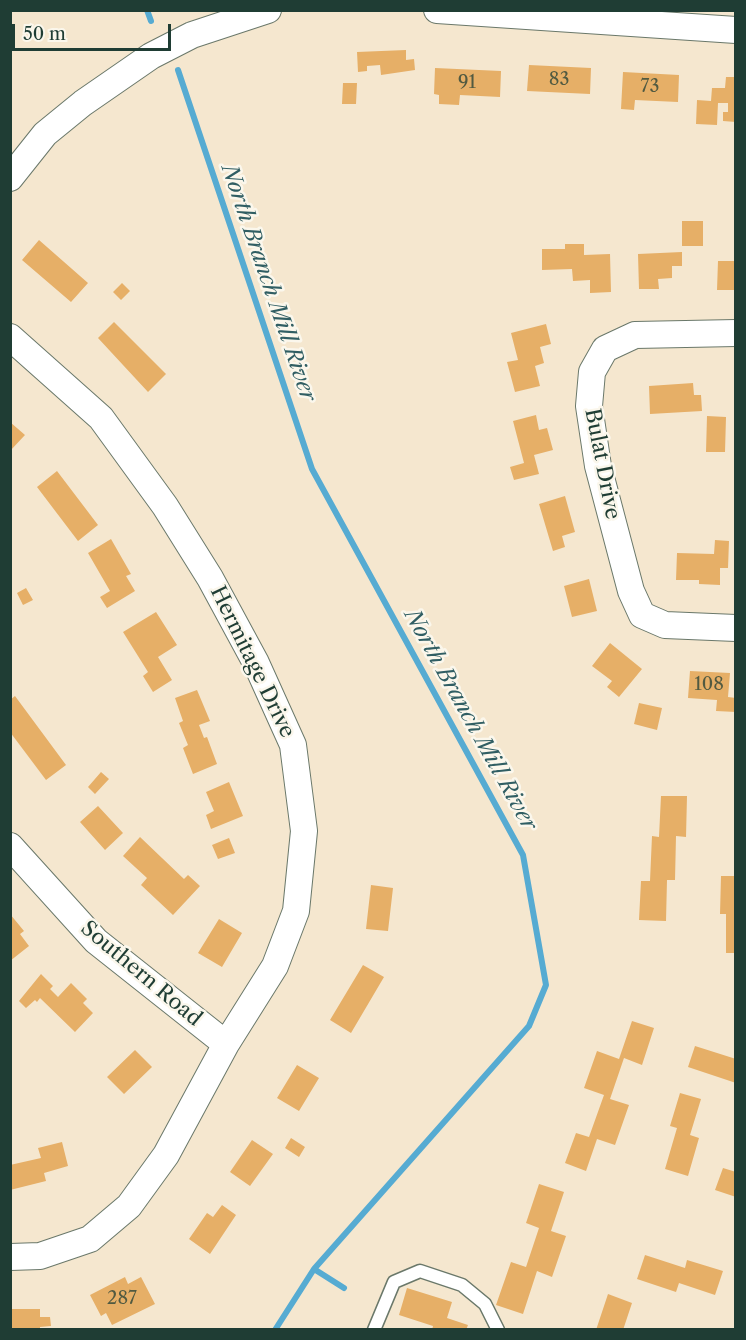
<!DOCTYPE html>
<style>
body{margin:0}
#map{position:relative;width:746px;height:1340px;overflow:hidden;background:#f5e7cf;font-family:"Libre Caslon Text",serif}
canvas{display:block}
.frame{position:absolute;inset:0;border:12px solid #1f3d34;pointer-events:none}
.scale{position:absolute;left:12px;top:24px;width:159px;height:27px;box-sizing:border-box;border:3px solid #1f3d34;border-top:0;padding-left:8px;font-size:18px;line-height:21px;white-space:nowrap;color:#1f3d34;-webkit-text-stroke:4px #fbf7ec;paint-order:stroke}
</style>
<div id="map">
<canvas width="746" height="1340"></canvas>
<div class="frame"></div>
<div class="scale">50 m</div>
</div>
<script>
const g = document.querySelector('canvas').getContext('2d');
g.lineJoin = 'round';
const toPath = rows => new Path2D(rows.map(r => 'M' + r).join(''));
function strokePath(path, color, width, dash) { g.strokeStyle = color; g.lineWidth = width; g.lineCap = dash ? 'butt' : 'round'; g.setLineDash(dash || []); g.stroke(path); }
function paint(path, color) { g.fillStyle = color; g.fill(path, 'evenodd'); }
function drawText(font, color, halo, rows, align = 'center') {
  g.font = font + ' "Libre Caslon Text",serif'; g.lineWidth = 5; g.setLineDash([]); g.textBaseline = 'middle'; g.strokeStyle = halo; g.fillStyle = color; for (const [text, x, y, turn = 0] of rows) {
    g.save(); g.translate(x, y); g.rotate((+turn || 0) * Math.PI / 180); g.textAlign = isNaN(turn) ? turn : align; if (halo) g.strokeText(text, 0, 0); g.fillText(text, 0, 0); g.restore();
  }
}
const stream = toPath([
 [147,10,151,21],
 [178,70,312,469,523,855,546,985,529,1026,314,1269,275,1330],
 [314,1269,344,1288]
]);
const building = toPath([
 [406,50,406,60,414,59,415,70,381,75,380,65,367,66,367,71,358,72,357,52],
 [529,65,591,68,590,94,527,91],
 [435,68,501,71,500,97,460,95,459,105,439,104,439,95,434,94],
 [623,72,679,75,678,102,635,100,634,110,621,109],
 [726,77,736,77,736,122,723,121,723,112,728,112,728,103,718,103,717,125,696,124,697,100,711,101,712,88,725,88],
 [343,83,357,83,356,104,342,104],
 [682,221,703,221,703,246,682,246],
 [39,240,88,283,71,302,22,260],
 [565,244,584,244,584,255,610,254,611,292,590,293,590,280,573,281,572,269,542,270,542,249,565,249],
 [682,252,682,266,672,266,672,278,658,279,659,289,639,289,638,254],
 [718,261,736,261,736,290,717,290],
 [122,283,130,291,121,300,113,292],
 [114,322,166,374,148,392,98,338],
 [546,324,551,344,540,347,544,363,535,366,540,386,515,392,507,362,518,360,511,333],
 [693,383,694,395,701,395,702,411,650,414,649,386],
 [536,415,539,430,547,428,553,450,534,455,539,474,514,480,510,467,524,463,513,421],
 [707,416,726,417,725,452,706,452],
 [10,422,25,435,10,451],
 [57,471,98,525,78,541,37,487],
 [565,496,575,532,562,536,565,547,553,551,539,504],
 [111,539,131,574,126,576,135,591,107,608,100,597,110,591,88,553],
 [715,540,729,541,728,568,720,568,720,585,699,584,699,580,676,580,677,553,714,554],
 [589,579,597,611,572,617,564,586],
 [26,588,33,600,23,605,17,593],
 [156,612,177,645,158,657,172,680,153,692,143,676,148,672,123,632],
 [610,643,642,669,619,697,607,687,612,681,592,666],
 [690,671,730,673,728,697,736,698,736,712,716,711,717,700,688,698],
 [197,690,210,721,199,725,204,738,207,737,217,764,193,774,183,748,188,745,179,723,183,721,175,698],
 [15,696,66,765,46,780,10,732,10,700],
 [639,703,662,708,657,730,634,724],
 [101,772,109,779,95,794,88,787],
 [229,782,243,816,211,829,206,815,214,811,206,792],
 [661,796,687,796,686,837,676,836,675,880,667,880,666,921,639,920,641,881,650,881,652,836,659,837],
 [98,806,123,833,105,850,80,822],
 [140,837,184,879,188,875,200,886,173,915,141,885,147,878,123,856],
 [229,838,235,853,218,859,212,845],
 [721,876,736,876,736,953,726,953,726,914,720,914],
 [371,885,393,888,388,931,366,929],
 [10,914,24,931,20,934,29,946,10,961],
 [219,919,242,933,222,967,198,953],
 [363,965,384,977,351,1033,330,1020],
 [41,974,53,986,50,989,58,997,71,983,87,999,83,1003,93,1013,75,1032,40,998,37,1002,35,1000,26,1008,19,1001],
 [632,1021,654,1028,642,1065,624,1058,610,1099,629,1105,615,1145,597,1139,586,1171,565,1163,576,1133,589,1137,604,1095,584,1088,597,1051,619,1059],
 [695,1046,736,1059,736,1083,688,1067],
 [135,1050,152,1067,124,1094,107,1077],
 [297,1065,319,1078,299,1111,277,1098],
 [680,1093,701,1099,690,1135,699,1138,688,1176,665,1169,677,1128,670,1126],
 [291,1138,305,1147,299,1157,285,1148],
 [252,1140,273,1154,250,1186,230,1172],
 [62,1142,68,1166,44,1173,46,1181,10,1190,10,1165,41,1158,38,1148],
 [723,1168,736,1172,736,1197,715,1190],
 [539,1184,564,1192,551,1231,566,1236,552,1277,537,1271,523,1314,496,1305,511,1262,526,1267,539,1228,526,1223],
 [222,1205,236,1215,210,1254,189,1239,207,1213,213,1217],
 [645,1255,685,1268,687,1260,723,1271,715,1295,679,1283,676,1292,637,1279],
 [125,1277,128,1284,141,1277,155,1304,112,1325,106,1313,101,1316,90,1295],
 [407,1288,452,1302,447,1318,468,1325,466,1330,432,1330,433,1326,399,1315],
 [608,1294,632,1303,623,1330,596,1330],
 [10,1309,40,1309,40,1317,50,1317,51,1326,40,1327,40,1330,10,1330]
]);
const lane = toPath([
 [374,1330,394,1282,420,1271,462,1285,485,1304,498,1330]
]);
const street = toPath([
 [437,10,736,30],
 [10,178,45,134,83,103,151,56,192,35,268,10],
 [736,333,635,335,605,349,592,372,589,406,598,466,631,591,642,615,665,625,736,628],
 [10,337,101,418,165,506,210,578,256,663,293,745,304,831,296,911,275,966,226,1044,166,1155,129,1206,90,1239,40,1256,10,1257],
 [10,846,96,941,226,1044]
]);
const numberNames = [
 ["83",559,80],
 ["91",467,83],
 ["73",650,87],
 ["108",709,685],
 ["287",122,1299]
];
const streetNames = [
 ["Bulat Drive",602,464,79],
 ["Hermitage Drive",252,662,64],
 ["Southern Road",141,974,40]
];
const waterNames = [
 ["North Branch Mill River",268,283,71],
 ["North Branch Mill River",470,720,61]
];
strokePath(stream, '#56abd2', 6);
paint(building, '#e6af67');
strokePath(lane, '#6a786a', 15);
strokePath(street, '#6a786a', 28);
strokePath(lane, '#fff', 12);
strokePath(street, '#fff', 26);
drawText('18px', '#515a41', null, numberNames);
drawText('21px', '#1f3d34', '#fbf7ec', streetNames);
drawText('italic 22px', '#305e63', '#fbf7ec', waterNames);
</script>
